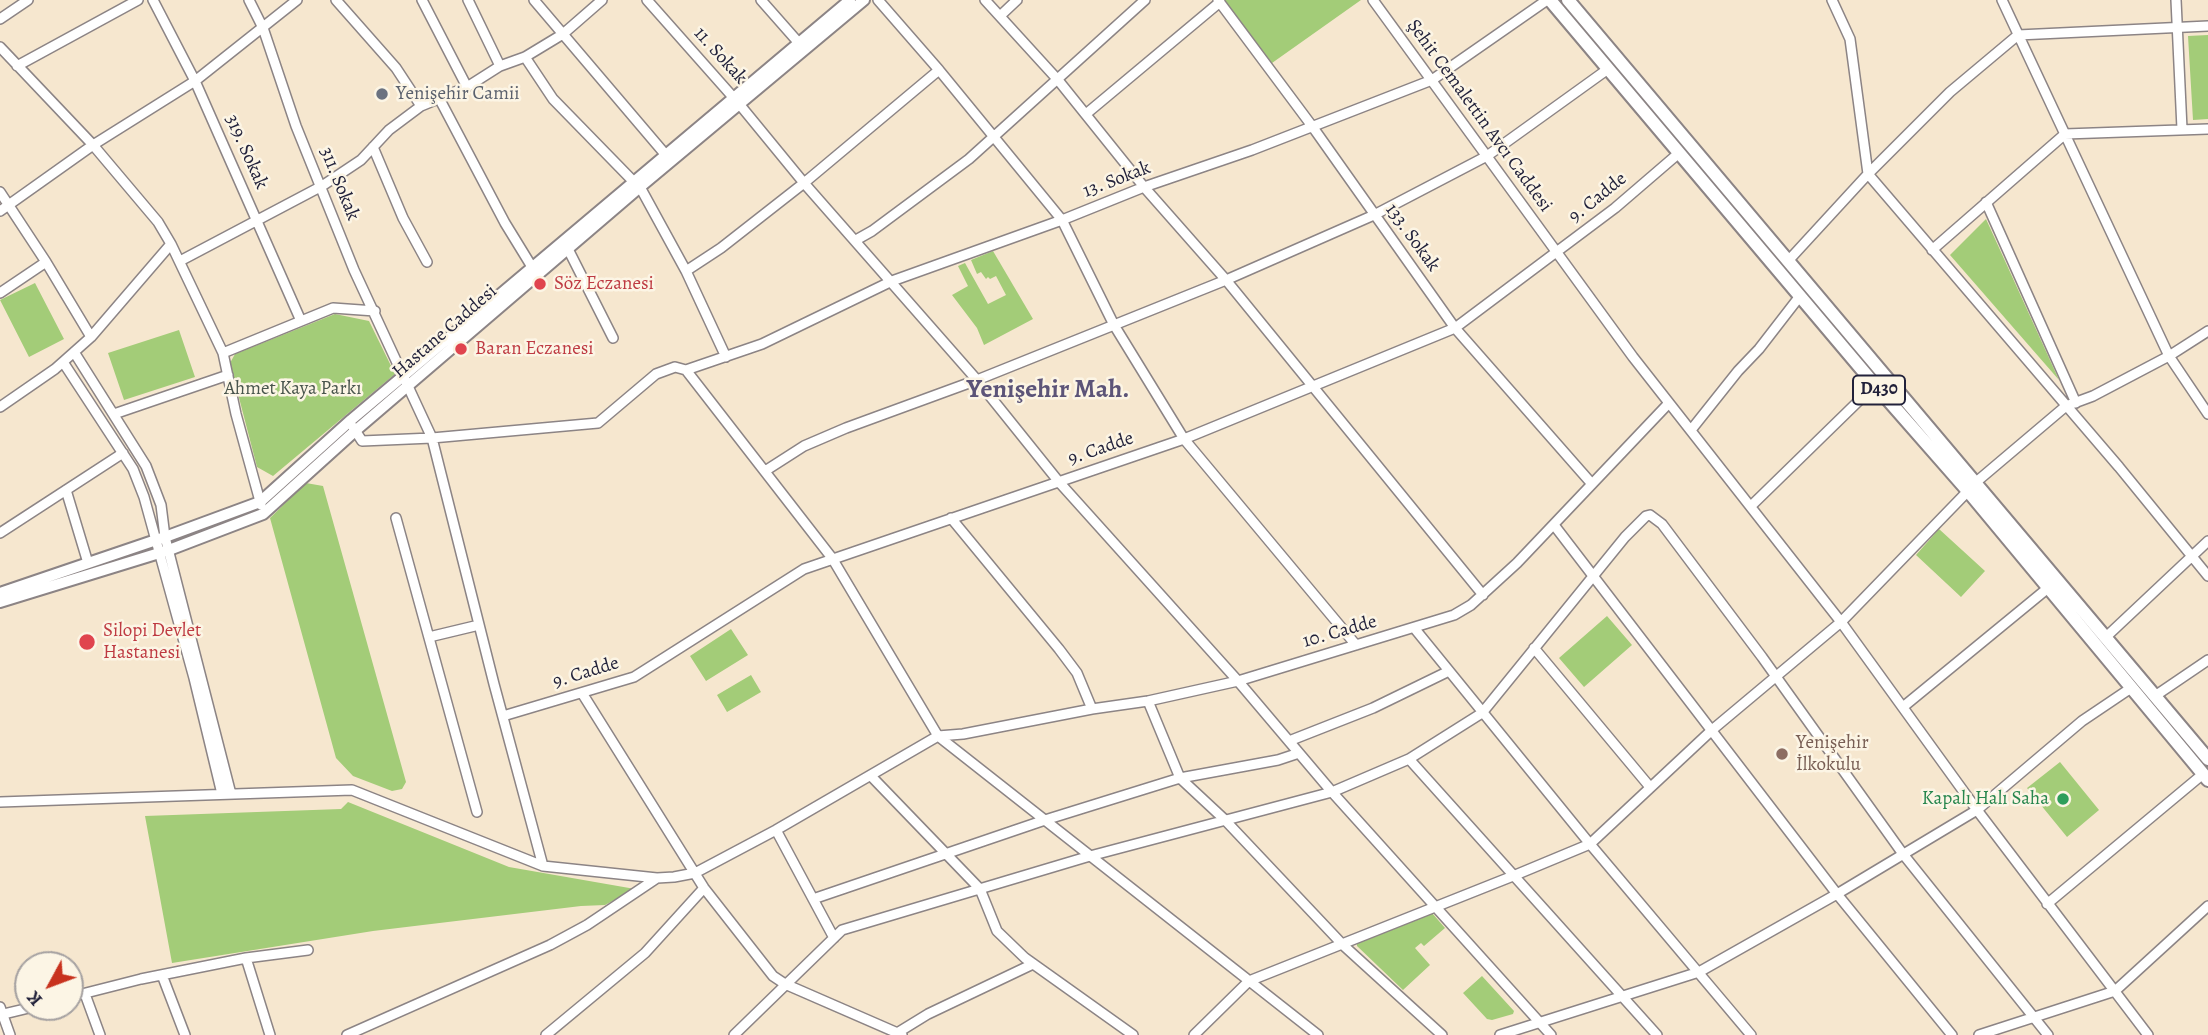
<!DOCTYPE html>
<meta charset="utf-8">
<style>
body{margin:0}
#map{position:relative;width:2208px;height:1035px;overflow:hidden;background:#f6e7cf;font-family:Alegreya,serif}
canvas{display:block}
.north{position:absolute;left:14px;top:951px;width:70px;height:70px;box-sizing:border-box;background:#fcf5e5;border:2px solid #a5a1a1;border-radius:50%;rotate:229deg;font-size:19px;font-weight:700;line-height:28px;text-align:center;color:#22223b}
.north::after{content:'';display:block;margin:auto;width:24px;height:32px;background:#c8321e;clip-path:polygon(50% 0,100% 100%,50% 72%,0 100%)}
</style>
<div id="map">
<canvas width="2208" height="1035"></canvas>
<div class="north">K</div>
</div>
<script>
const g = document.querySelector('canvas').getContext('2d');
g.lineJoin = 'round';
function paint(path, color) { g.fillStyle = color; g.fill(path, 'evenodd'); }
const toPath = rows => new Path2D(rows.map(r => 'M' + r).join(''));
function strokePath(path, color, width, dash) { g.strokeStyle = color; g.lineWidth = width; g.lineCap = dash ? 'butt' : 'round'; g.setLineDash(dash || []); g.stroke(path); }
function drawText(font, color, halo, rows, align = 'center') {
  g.font = font + ' Alegreya,serif'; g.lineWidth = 5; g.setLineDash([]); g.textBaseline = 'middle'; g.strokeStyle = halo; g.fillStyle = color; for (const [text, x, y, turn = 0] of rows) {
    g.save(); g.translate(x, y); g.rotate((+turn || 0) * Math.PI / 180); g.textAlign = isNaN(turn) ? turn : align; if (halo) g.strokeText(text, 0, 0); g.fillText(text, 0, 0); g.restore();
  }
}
const green = toPath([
 [1223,0,1361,0,1272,63],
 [2208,35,2208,119,2193,120,2188,36],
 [1986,219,2059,380,1950,255],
 [993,251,1033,319,984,345,977,328,952,295,968,286,958,266,965,263,988,304,1006,295,996,276,990,279,988,277,986,279,981,272,977,274,971,260],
 [35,283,64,339,29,357,0,300],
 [335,314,369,321,395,374,273,476,257,467,230,363,235,354],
 [179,330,195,377,124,400,108,353],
 [306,483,323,486,406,782,402,789,392,791,353,776,336,758,270,518],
 [1939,529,1985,571,1961,597,1916,555],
 [1607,616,1632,645,1584,687,1559,658],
 [731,629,748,655,706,681,690,656],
 [751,675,761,692,727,712,717,695],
 [2060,762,2099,810,2067,837,2027,788],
 [348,802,509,867,635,889,605,905,581,906,373,931,172,963,145,816,341,809],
 [1432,913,1445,928,1424,946,1421,943,1415,948,1430,965,1403,990,1357,946,1357,943],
 [1482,976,1514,1011,1513,1014,1492,1020,1487,1019,1463,993]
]);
const minor = toPath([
 [153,0,195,81,301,321],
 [249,0,263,28,296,126,354,270,432,438,494,684,543,866],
 [336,0,396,68,421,106],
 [422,0,467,87],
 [468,0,500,66],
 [534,0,665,154],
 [647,0,740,105,804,183,977,380,1059,482,1238,681,1332,792,1551,1035],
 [761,0,798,42],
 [878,0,939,70,1062,220,1114,325,1184,439,1356,645],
 [985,0,1058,80,1144,187,1226,280,1483,595],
 [1218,0,1312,126,1455,328,1592,484],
 [1373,0,1633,357,1841,622,1977,810,2148,1035],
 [1832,0,1850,39,1868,174,2119,467,2208,576],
 [2002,0,2169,356,2208,414],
 [2176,0,2182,129],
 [1000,16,1017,0],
 [0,19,28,0],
 [0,47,93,145,158,222,171,244,223,353,236,414,261,505],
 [525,57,553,99,633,181],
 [17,66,138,0],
 [439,98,505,223,532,267],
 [1086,114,1220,2],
 [373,147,403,218,427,262],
 [640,187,686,271,726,357],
 [0,192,46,262,91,337],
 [1986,202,2076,403],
 [0,211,93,145,195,81,297,0],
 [856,240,872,231,969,159,1145,0],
 [568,249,613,338],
 [1932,250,2065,134,2208,129],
 [180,261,322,186,361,160,389,130,421,106,467,87,500,66,525,57,563,34,602,0],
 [1788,261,1868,174,1950,92,2018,35,2208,26],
 [686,271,721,248,804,183,939,70],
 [0,293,46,262],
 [74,352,146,466,161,505,165,537,231,794],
 [223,353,333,308,375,311],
 [63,362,133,469,144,497,194,678,222,794],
 [686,370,762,344,892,281,1062,220,1144,187,1252,150,1432,80,1547,0],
 [0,407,55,369,91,337,171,244],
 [114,414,228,375],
 [353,427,362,441,432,438,598,423,656,374,675,367,686,370,832,558,938,736,1318,1035],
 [1691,430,1738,371,1759,349,1800,296],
 [765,471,804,446,846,428,977,380,1114,325,1226,280,1374,215,1487,156,1608,69],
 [1975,483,2066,406,2093,396,2169,356,2208,331],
 [66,490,88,563],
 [1751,506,1875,385],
 [396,518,477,812],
 [951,518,1059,649,1077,673,1092,709],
 [1554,525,1837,894,1952,1035],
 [0,533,123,453],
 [1415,629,1590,844,1751,1035],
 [429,637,479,625],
 [2106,637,2208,541],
 [1534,648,1650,787],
 [582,693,704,888,773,976,785,984,902,1035],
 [2155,696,2208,660],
 [1148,701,1180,778,1224,819,1343,945,1442,1035],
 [1903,707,2048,588],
 [503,716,634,677,804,569,1184,439,1455,328,1615,208,1679,153],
 [1289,741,1373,708,1449,671],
 [1409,759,1657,1035],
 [871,776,980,889,997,931,1025,958,1133,1035],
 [0,802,352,790,543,866,657,878,674,877,695,873,776,830,938,736,963,734,1092,709,1148,701,1238,681,1454,615,1471,605,1517,563,1669,403],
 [776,830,834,938],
 [813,899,1045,820,1180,778,1278,760,1299,753],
 [2047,904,2203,774],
 [246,958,270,1035],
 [162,975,185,1035],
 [85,994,100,1035],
 [70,997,141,979,246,958,308,950],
 [0,1007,10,1035],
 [0,1015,33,1007],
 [897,1033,928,1014,1033,964],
 [347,1035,550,945,587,925,657,878],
 [546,1035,645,953,704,888],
 [734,1035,842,930,1090,856,1332,792,1409,759,1482,713,1625,537,1646,516,1650,515,1662,524,1762,657,1903,854,2048,1035],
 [1194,1035,1249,981,1513,876,1590,844,1712,730,1841,622,1968,491],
 [1500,1035,1699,972,1837,894,1977,810,2082,721,2131,688],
 [1979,1035,2115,991,2208,906]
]);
const major = toPath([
 [0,593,165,537,260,502,351,420,850,0],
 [0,602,169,550,263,514,355,431,640,187,864,0]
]);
const highway = toPath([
 [1550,0,1875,385,1968,491,2208,780],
 [1568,0,2208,759]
]);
const markers = [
 [382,94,7,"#6b7280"],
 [540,284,7,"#e0444e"],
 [461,349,7,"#e0444e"],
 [87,642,9,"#e0444e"],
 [1782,754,7,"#8d6e63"],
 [2063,799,7,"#2e9e5b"]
];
const shields = [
 [1879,390,52]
];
const shieldNames = [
 ["D430",1879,390]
];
const streetNames = [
 ["11. Sokak",720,56,48],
 ["Şehit Cemalettin Avcı Caddesi",1479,116,54],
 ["319. Sokak",246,152,66],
 ["13. Sokak",1117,180,-21],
 ["311. Sokak",339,184,68],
 ["9. Cadde",1598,198,-39],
 ["133. Sokak",1412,238,54],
 ["Hastane Caddesi",445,332,-41],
 ["9. Cadde",1101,449,-19],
 ["10. Cadde",1340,632,-16],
 ["9. Cadde",586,673,-17]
];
const worshipNames = [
 ["Yenişehir Camii",396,94]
];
const healthNames = [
 ["Söz Eczanesi",554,284],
 ["Baran Eczanesi",475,349],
 ["Silopi Devlet",103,631],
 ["Hastanesi",103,653]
];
const parkNames = [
 ["Ahmet Kaya Parkı",293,389]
];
const educationNames = [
 ["Yenişehir",1796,743],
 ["İlkokulu",1796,765]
];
const leisureNames = [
 ["Kapalı Halı Saha",2049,799]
];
const districtNames = [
 ["Yenişehir Mah.",1048,391]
];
paint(green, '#a3cc78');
strokePath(minor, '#8c8485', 12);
strokePath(major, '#8c8485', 14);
strokePath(highway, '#8c8485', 16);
strokePath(minor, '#fff', 9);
strokePath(major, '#fff', 10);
strokePath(highway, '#fff', 12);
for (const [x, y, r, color] of markers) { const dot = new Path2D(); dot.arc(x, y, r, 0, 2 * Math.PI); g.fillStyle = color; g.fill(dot); strokePath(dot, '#fcf5e5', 2.5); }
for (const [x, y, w] of shields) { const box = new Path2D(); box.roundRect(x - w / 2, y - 14.5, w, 29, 5); g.fillStyle = '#fcf5e5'; g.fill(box); strokePath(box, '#22223b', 2); }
drawText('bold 18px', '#22223b', null, shieldNames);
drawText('19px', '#22223b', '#fcf5e5', streetNames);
drawText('19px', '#5b616d', '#fcf5e5', worshipNames, 'left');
drawText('19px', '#be3a42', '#fcf5e5', healthNames, 'left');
drawText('19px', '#49554d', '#fcf5e5', parkNames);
drawText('19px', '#785e54', '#fcf5e5', educationNames, 'left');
drawText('19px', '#27864d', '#fcf5e5', leisureNames, 'right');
drawText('bold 26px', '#5c5478', '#fcf5e5', districtNames);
</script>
